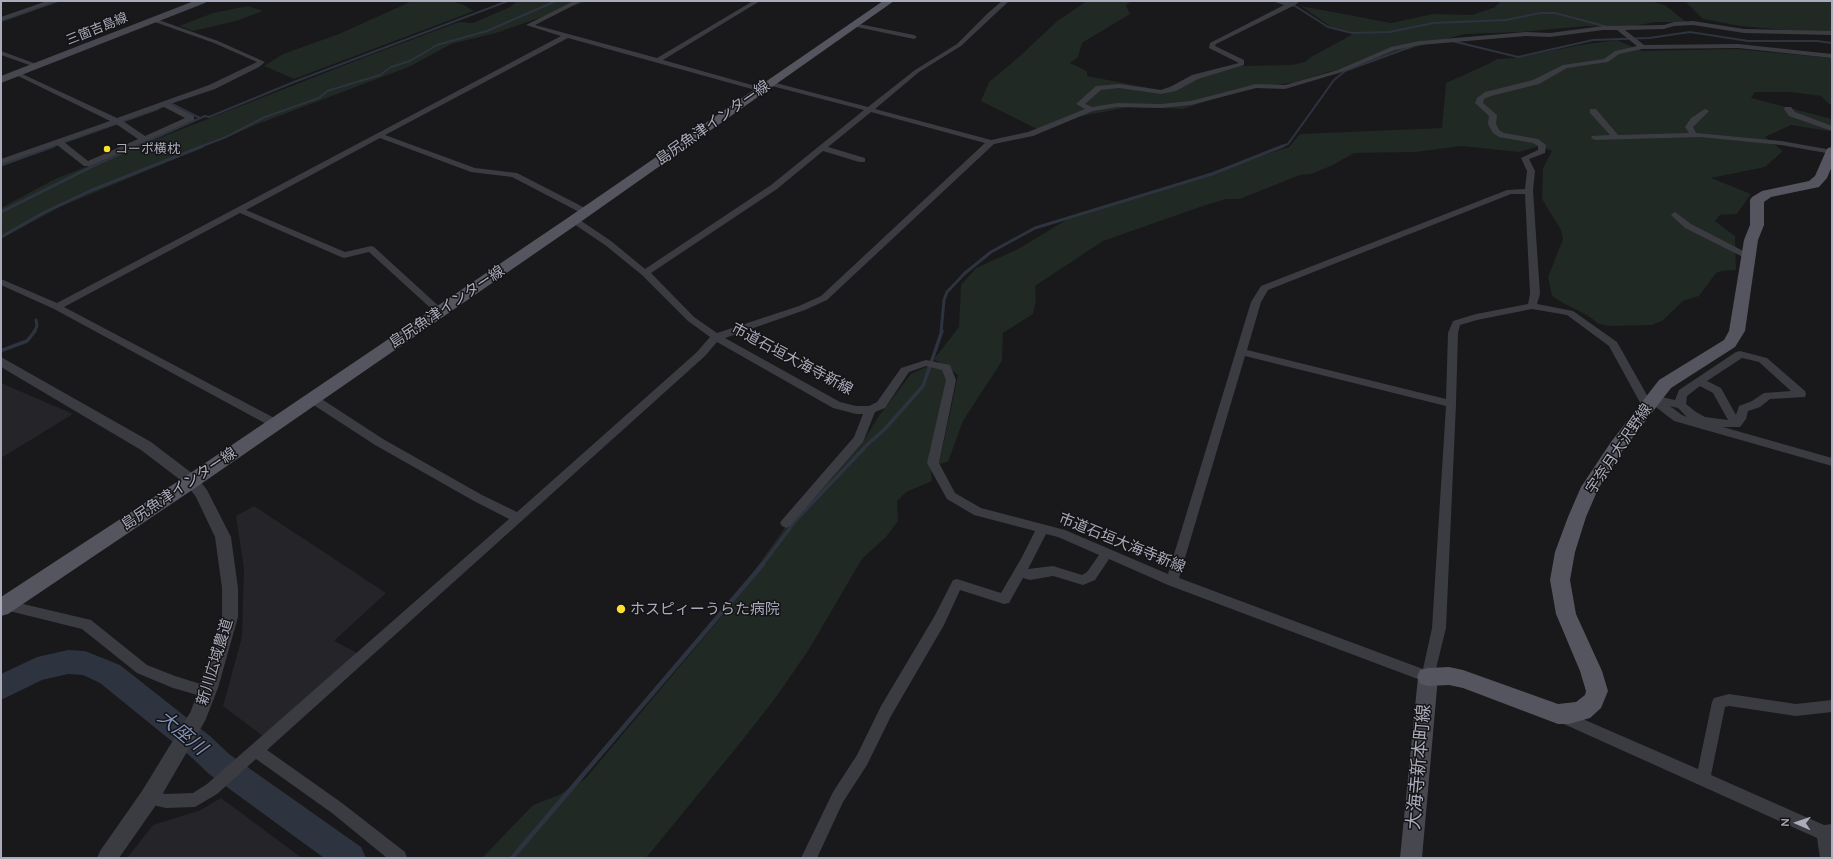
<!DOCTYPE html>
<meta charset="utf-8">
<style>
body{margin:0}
#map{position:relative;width:1833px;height:859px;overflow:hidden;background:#19181a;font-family:Mulish,sans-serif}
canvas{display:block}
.frame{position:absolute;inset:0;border:2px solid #aaabbb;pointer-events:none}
.north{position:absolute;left:1777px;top:803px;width:40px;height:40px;-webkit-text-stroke:3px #141315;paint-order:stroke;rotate:272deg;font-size:11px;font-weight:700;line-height:16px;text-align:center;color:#aaabbb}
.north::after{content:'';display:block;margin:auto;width:14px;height:18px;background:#aaabbb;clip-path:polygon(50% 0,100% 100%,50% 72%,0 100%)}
</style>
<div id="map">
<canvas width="1833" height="859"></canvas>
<div class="frame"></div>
<div class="north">N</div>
</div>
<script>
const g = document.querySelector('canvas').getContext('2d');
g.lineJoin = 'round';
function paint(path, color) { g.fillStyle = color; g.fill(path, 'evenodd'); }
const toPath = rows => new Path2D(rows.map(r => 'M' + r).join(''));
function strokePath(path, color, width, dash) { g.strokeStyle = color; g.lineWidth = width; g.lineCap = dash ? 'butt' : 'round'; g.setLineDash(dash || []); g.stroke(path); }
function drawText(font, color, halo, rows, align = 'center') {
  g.font = font + ' Mulish,"Noto Sans JP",sans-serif'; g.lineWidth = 3; g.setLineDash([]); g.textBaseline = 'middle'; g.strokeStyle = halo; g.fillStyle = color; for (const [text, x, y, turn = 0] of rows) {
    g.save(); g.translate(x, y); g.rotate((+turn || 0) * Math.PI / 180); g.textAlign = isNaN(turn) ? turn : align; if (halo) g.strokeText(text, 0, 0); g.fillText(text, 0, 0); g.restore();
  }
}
const built = toPath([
 [1,383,73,414,1,458],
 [254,506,386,593,334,641,359,654,264,737,223,706,242,637,244,569,236,516],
 [221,798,302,858,127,858,153,825,201,810]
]);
const green = toPath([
 [412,1,451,1,462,4,474,11,294,79,264,66,283,54,339,34],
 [517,1,588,1,496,33,451,44,411,66,258,124,60,207,1,239,1,208,55,179,368,56,459,22,473,23,510,7],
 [1087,1,1132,1,1126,5,1130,14,1082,43,1078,57,1070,63,1087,71,1087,76,1160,90,1198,77,1240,66,1292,65,1305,62,1311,57,1355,33,1331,27,1301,6,1391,23,1433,14,1472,15,1495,7,1501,1,1650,1,1665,5,1686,22,1655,22,1629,27,1586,26,1521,32,1465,34,1413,48,1346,69,1328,72,1296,82,1237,91,1183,109,1129,107,1056,121,1037,129,981,101,989,82,1020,56,1056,22],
 [1685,1,1832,1,1832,34,1740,26,1703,19],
 [248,6,263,11,236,21,193,31,179,26,213,13],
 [1617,40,1642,51,1736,49,1832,58,1832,104,1829,104,1821,96,1790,92,1755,92,1751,98,1832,119,1832,128,1828,131,1791,125,1765,137,1783,151,1765,167,1711,178,1751,194,1737,214,1720,215,1715,221,1735,236,1736,270,1721,271,1716,273,1699,296,1683,301,1662,321,1652,325,1608,326,1599,324,1587,315,1565,304,1552,296,1548,277,1563,239,1561,230,1542,199,1543,168,1552,151,1539,146,1519,152,1461,146,1416,152,1354,153,1333,165,1311,174,1300,175,1240,199,1226,199,1203,206,1103,241,1035,286,1036,300,1033,314,1003,333,1002,361,963,421,948,462,939,464,958,375,934,359,959,327,961,285,976,268,1018,249,1068,219,1289,147,1300,134,1442,128,1446,83,1486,65,1497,59,1516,58,1580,45],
 [928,366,943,369,947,380,942,408,929,453,932,481,906,492,897,501,898,521,886,537,862,559,808,651,776,697,741,742,646,858,482,858,533,805,559,795,585,779,722,616,784,529,862,443,878,417,911,374]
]);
const streamFar3 = toPath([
 [1292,4,1328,27,1352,33,1390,32,1433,23,1506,20,1540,13,1555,13,1608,27],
 [1,21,58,1],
 [1452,41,1518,57,1593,40,1649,38,1690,32,1748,41,1817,41,1832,43],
 [167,106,172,104,200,118],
 [51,147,158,109],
 [135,147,205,116,209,117,294,82,508,1],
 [200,147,226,137,265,117,319,98,327,91,380,75,391,67,410,61,437,45,487,31,556,1],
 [1280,147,1288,144,1334,80,1345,71,1413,46]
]);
const streamFar2 = toPath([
 [1,165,54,146],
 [1,212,91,167,137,146],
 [1,237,45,212,92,190,203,146],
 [34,332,37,326,36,320],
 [941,332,944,300,947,292,965,273,991,252,1035,228,1212,174,1283,146]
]);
const streamFar1 = toPath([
 [3,350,27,341,35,331],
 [762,565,796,520,868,444,885,429,923,386,942,331]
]);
const stream = toPath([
 [512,858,763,564]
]);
const river = toPath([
 [68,650,85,651,120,665,210,736,229,754,361,847,366,858,324,858,209,774,190,756,100,683,83,675,68,674,42,680,1,700,1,674,37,657,68,650]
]);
const minor = toPath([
 [47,1,56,1,1,21,1,17,47,1],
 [574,1,582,1,535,25,657,58,753,1,760,1,663,60,766,89,759,91,568,38,385,135,475,168,517,173,589,210,589,214,583,214,512,177,471,172,380,138,246,210,345,252,371,246,374,247,443,310,445,312,443,314,437,314,369,252,344,258,341,257,240,213,64,307,280,421,281,424,280,427,272,427,54,309,1,285,1,279,57,303,561,36,526,25,574,1],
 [1002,1,1009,1,961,46,919,72,875,109,991,140,1028,132,1085,109,1076,104,1096,86,1119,84,1161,90,1170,87,1192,75,1239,63,1209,48,1210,43,1284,5,1272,1,1289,2,1300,1,1294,6,1291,7,1216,44,1215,46,1244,60,1244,65,1198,79,1176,91,1161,94,1119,88,1101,90,1085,104,1092,107,1117,103,1161,104,1191,101,1256,84,1285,85,1338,70,1391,47,1420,41,1526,32,1550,33,1603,26,1664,25,1674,22,1693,21,1744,29,1832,31,1832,35,1744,33,1693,25,1674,26,1664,29,1625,30,1644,45,1738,44,1832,54,1832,58,1738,48,1642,49,1619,54,1608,62,1567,68,1539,84,1491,96,1484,99,1483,103,1497,115,1496,124,1499,130,1504,133,1538,139,1546,145,1545,153,1529,159,1535,171,1533,191,1540,294,1537,304,1573,311,1617,342,1648,397,1652,395,1675,400,1679,390,1736,352,1740,351,1767,358,1805,391,1806,394,1805,397,1770,399,1760,407,1748,411,1746,419,1740,427,1723,427,1832,458,1832,466,1674,421,1652,404,1651,408,1643,408,1609,346,1567,315,1532,309,1477,320,1460,325,1458,333,1456,404,1446,628,1433,681,1428,683,1423,681,1168,585,1109,559,1095,580,1083,585,1053,576,1030,580,1023,578,1009,603,1004,604,960,590,944,625,891,716,867,765,843,802,817,858,801,858,833,792,857,755,881,706,934,617,953,580,957,579,1001,593,1022,557,1035,531,974,515,947,499,927,463,946,380,942,370,926,366,909,372,885,408,875,412,863,442,790,526,786,528,782,526,780,523,782,520,854,437,863,414,856,414,833,408,717,342,705,356,267,750,342,803,405,852,407,858,387,858,332,813,256,759,217,794,195,807,166,808,144,803,141,798,144,793,149,791,166,794,193,793,207,784,509,519,474,501,375,445,309,402,308,399,309,396,317,396,383,439,482,495,517,512,697,352,710,337,688,321,642,275,605,245,571,222,571,218,577,218,611,241,645,269,771,185,864,110,768,85,768,81,868,107,915,70,957,44,988,13,1002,1],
 [1603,30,1617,30,1637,46,1615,51,1604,59,1563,65,1533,80,1485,92,1477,98,1475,103,1489,116,1488,124,1493,133,1499,137,1533,143,1538,146,1538,150,1521,158,1527,171,1525,189,1507,190,1261,286,1251,302,1168,574,1065,530,981,508,955,493,939,463,956,380,950,365,926,360,901,368,877,402,869,406,856,406,840,402,725,338,805,310,827,300,994,144,1033,136,1093,111,1117,107,1161,108,1191,105,1256,88,1285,89,1342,72,1395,50,1420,45,1526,36,1550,37,1603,30],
 [871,112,985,143,821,296,799,306,717,333,694,317,651,273,777,189,823,151,859,162,865,162,865,158,828,147,871,112],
 [1511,194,1525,194,1530,294,1528,304,1476,314,1453,321,1448,333,1446,399,1247,350,1261,302,1268,290,1511,194],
 [1245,356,1446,406,1432,628,1423,669,1179,578,1245,356],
 [1742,358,1759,362,1791,391,1764,393,1752,401,1739,406,1736,415,1721,388,1707,381,1742,358],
 [1700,386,1713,393,1728,420,1705,417,1696,412,1686,404,1687,396,1700,386],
 [1670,406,1678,408,1687,417,1682,415,1670,406],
 [1046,534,1058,537,1099,555,1087,572,1082,575,1053,566,1028,569,1046,534],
 [152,19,156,19,218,41,265,62,259,67,215,89,170,104,194,116,194,120,90,166,84,166,57,145,1,164,1,159,110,121,16,75,16,73,20,73,117,118,209,85,257,62,214,43,152,21,152,19],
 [164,107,185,118,145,136,123,121,164,107],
 [116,124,138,139,88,161,64,142,116,124],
 [854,23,914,35,917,37,914,39,852,26,851,25,854,23],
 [1,51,39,65,40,66,35,67,1,55,1,51],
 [1785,107,1791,107,1795,112,1832,126,1832,131,1789,116,1784,109,1785,107],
 [1590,109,1596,109,1618,135,1689,133,1685,127,1691,118,1705,109,1709,111,1693,127,1696,133,1781,141,1832,150,1832,154,1781,145,1700,137,1595,140,1591,138,1592,136,1610,135,1590,113,1590,109],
 [1675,212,1691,224,1753,256,1751,258,1745,258,1685,228,1671,215,1675,212],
 [6,600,91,620,147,665,175,676,213,688,215,692,213,696,208,698,173,688,137,673,82,629,1,609,1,602,6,600],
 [1729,694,1796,704,1832,700,1832,712,1796,716,1729,706,1725,707,1711,775,1824,825,1832,824,1832,858,1820,858,1817,838,1557,721,1555,716,1557,711,1562,710,1698,769,1712,702,1714,698,1729,694]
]);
const tertiary = toPath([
 [1,357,151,442,197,477,207,490,231,537,238,588,238,617,218,688,205,721,156,805,119,858,97,858,100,851,142,791,191,711,222,617,222,588,215,537,196,497,187,485,141,450,1,367,1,357]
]);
const secondary = toPath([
 [194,1,207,1,205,3,1,83,1,76,194,1],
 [1428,668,1435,671,1438,677,1422,858,1400,858,1418,677,1421,671,1428,668]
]);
const primary = toPath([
 [883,1,894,1,579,223,198,486,8,614,1,616,1,597,186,476,569,217,883,1],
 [1832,147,1832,166,1827,178,1819,187,1771,197,1764,202,1764,225,1758,240,1745,331,1735,347,1671,388,1623,450,1598,489,1586,517,1575,552,1570,580,1576,614,1602,671,1608,691,1601,708,1590,718,1569,724,1558,724,1463,688,1449,685,1428,686,1420,684,1417,677,1420,670,1428,668,1449,667,1463,670,1558,704,1576,702,1585,695,1586,691,1580,671,1556,614,1550,580,1555,552,1568,517,1581,487,1611,442,1659,380,1724,340,1729,331,1744,240,1750,225,1750,200,1752,197,1762,191,1809,181,1815,176,1826,151,1828,148,1832,147]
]);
const markers = [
 [107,149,4,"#fae131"],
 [621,609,5,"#fae131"]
];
const farStreetnames = [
 ["三箇吉島線",97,29,-22]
];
const farPoinames = [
 ["コーポ横枕",115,149]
];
const streetNames = [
 ["島尻魚津インター線",713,123,-35],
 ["島尻魚津インター線",447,307,-34],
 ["市道石垣大海寺新線",792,359,28],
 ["宇奈月大沢野線",1619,449,-56],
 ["島尻魚津インター線",179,489,-34],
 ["市道石垣大海寺新線",1122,543,22],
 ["新川広域農道",215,662,-73]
];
const poiNames = [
 ["ホスピィーうらた病院",630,609]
];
const nearStreetnames = [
 ["大海寺新本町線",1419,767,-85]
];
const nearWaternames = [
 ["大座川",182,733,40]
];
paint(built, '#252428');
paint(green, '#202923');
strokePath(streamFar3, '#2d333f', 2);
strokePath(streamFar2, '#2d333f', 3);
strokePath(streamFar1, '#2d333f', 3.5);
strokePath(stream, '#2d333f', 4.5);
paint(river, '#2d333f');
paint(minor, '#3b3b42');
paint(tertiary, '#3b3b42');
paint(secondary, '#474750');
paint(primary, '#55555f');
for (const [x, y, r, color] of markers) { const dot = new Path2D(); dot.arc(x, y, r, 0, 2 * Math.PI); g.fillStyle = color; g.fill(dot); strokePath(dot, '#141315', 1.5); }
drawText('13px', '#aaabbb', '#141315', farStreetnames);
drawText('13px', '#aaabbb', '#141315', farPoinames, 'left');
drawText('15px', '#aaabbb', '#141315', streetNames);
drawText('15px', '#aaabbb', '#141315', poiNames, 'left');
drawText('18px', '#aaabbb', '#141315', nearStreetnames);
drawText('italic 19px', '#8091b7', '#141315', nearWaternames);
</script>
